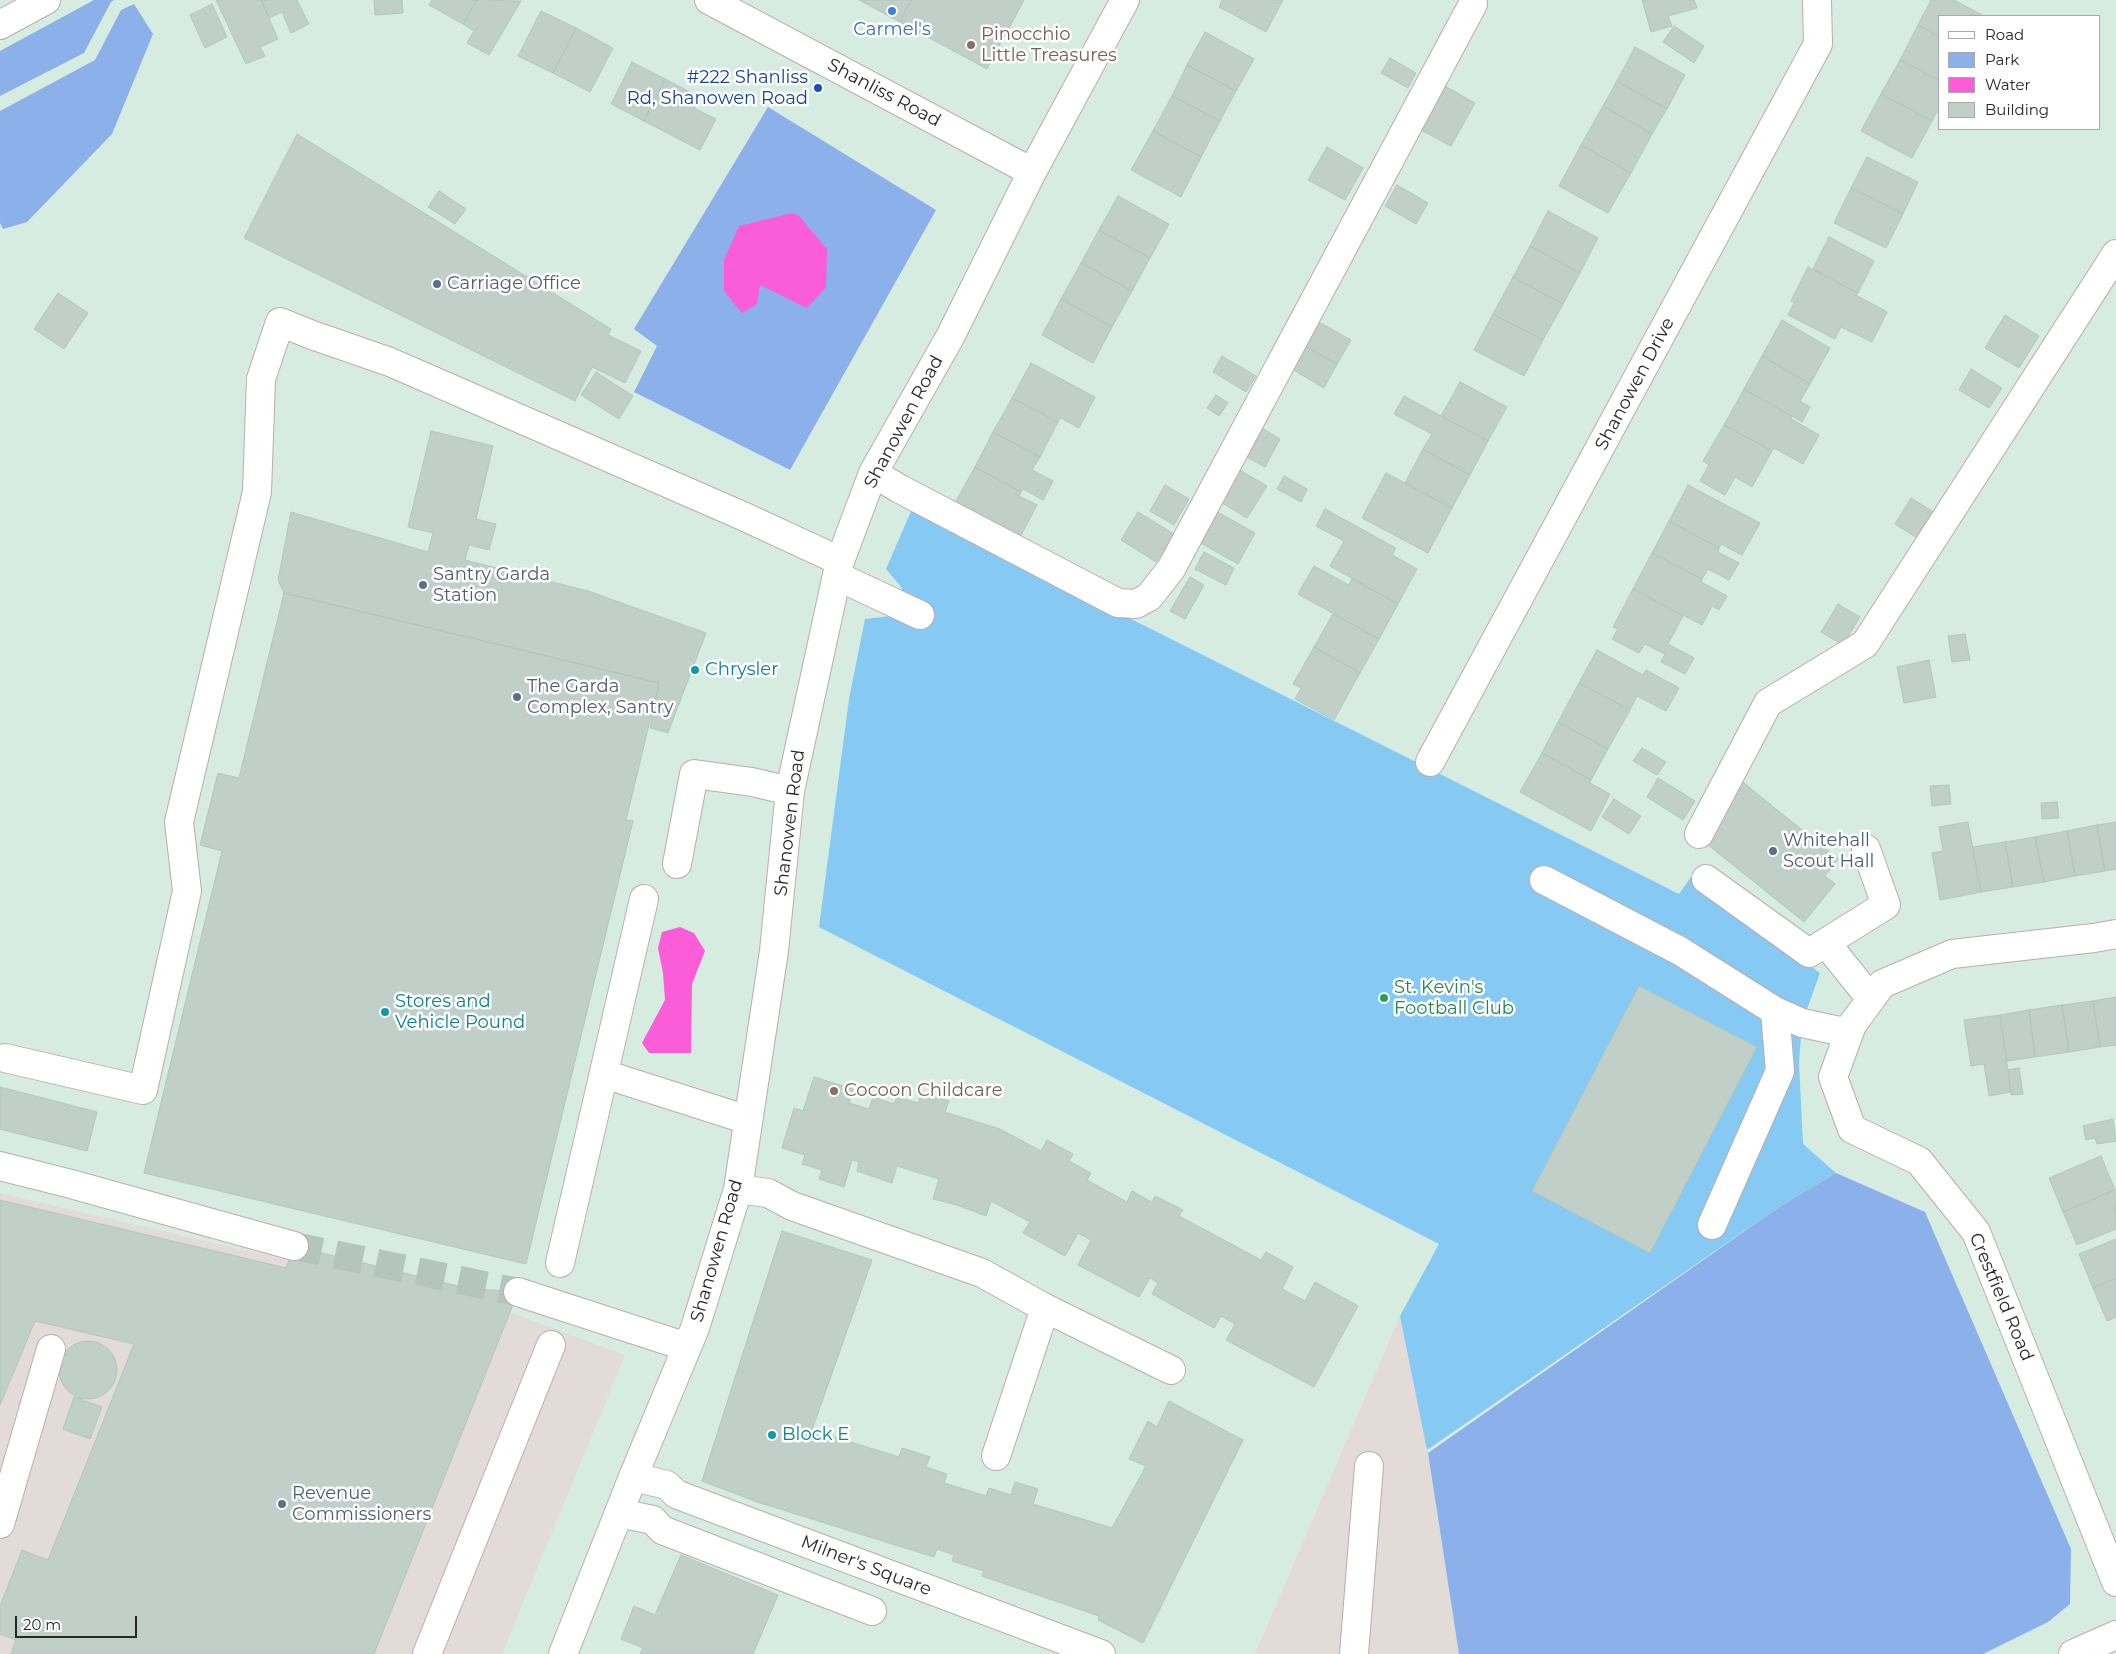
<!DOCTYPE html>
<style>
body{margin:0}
#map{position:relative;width:2116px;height:1654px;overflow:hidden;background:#d6ece1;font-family:Montserrat,sans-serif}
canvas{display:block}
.legend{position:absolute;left:1938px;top:15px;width:162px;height:115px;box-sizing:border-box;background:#fff;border:1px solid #a9a9a9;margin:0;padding:6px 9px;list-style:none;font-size:15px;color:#272727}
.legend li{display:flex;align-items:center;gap:10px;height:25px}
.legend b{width:25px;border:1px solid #a9a9a9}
.scale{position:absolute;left:15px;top:1616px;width:122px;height:22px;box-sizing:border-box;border:2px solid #272727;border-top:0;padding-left:6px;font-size:15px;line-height:18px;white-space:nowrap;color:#272727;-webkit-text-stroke:4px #fff;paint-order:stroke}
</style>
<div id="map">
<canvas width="2116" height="1654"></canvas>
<ul class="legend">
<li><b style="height:6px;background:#fff"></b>Road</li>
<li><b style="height:14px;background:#8cb0e9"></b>Park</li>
<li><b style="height:14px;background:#fb5cd8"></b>Water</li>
<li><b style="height:14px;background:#c0d0c9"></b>Building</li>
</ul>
<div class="scale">20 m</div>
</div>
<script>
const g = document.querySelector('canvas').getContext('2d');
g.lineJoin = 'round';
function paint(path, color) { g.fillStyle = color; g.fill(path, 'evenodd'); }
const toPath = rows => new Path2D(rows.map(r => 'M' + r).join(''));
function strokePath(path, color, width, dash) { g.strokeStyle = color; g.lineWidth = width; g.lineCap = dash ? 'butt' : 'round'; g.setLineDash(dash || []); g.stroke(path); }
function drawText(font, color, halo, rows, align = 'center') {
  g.font = font + ' Montserrat,sans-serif'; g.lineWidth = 5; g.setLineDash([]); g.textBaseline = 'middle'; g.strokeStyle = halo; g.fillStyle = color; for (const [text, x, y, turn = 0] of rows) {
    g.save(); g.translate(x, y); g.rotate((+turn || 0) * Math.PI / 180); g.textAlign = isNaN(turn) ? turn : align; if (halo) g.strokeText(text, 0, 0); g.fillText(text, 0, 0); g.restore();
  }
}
const industrial = toPath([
 [0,1193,510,1312,625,1355,502,1654,0,1654],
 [1400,1316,1427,1450,1459,1654,1255,1654]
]);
const green = toPath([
 [94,0,114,0,111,2,84,53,0,96,0,51],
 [134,4,153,34,112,134,27,222,3,229,0,223,0,111,95,60,121,10],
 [768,107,936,210,790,470,634,392,657,346,634,329],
 [1836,1173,1925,1212,2071,1549,2070,1604,2048,1622,1983,1654,1459,1654,1428,1453,1779,1207]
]);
const pitch = toPath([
 [912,509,1679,894,1691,877,1820,973,1802,1023,1799,1063,1803,1144,1836,1173,1779,1207,1427,1450,1400,1316,1439,1244,819,927,849,699,865,619,890,616,902,588,886,569]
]);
const water = toPath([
 [792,213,799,216,827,249,826,287,807,308,760,285,757,304,742,313,724,291,724,260,739,226],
 [680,927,694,933,705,951,692,984,691,1053,649,1053,642,1043,665,1000,663,973,658,948,662,932]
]);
const building = toPath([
 [216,0,261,0,278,39,260,47,265,56,246,64,216,0],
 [261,0,297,0,309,24,291,33,282,12,269,18,261,0],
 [374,0,402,0,403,13,375,15,374,0],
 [432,0,477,0,463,24,429,5,432,0],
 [477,0,521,1,489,55,467,43,474,31,463,24,477,0],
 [859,0,911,0,900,22,859,0],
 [911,0,1024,0,987,69,900,22,911,0],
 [1222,0,1283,0,1266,32,1219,7,1222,0],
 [1642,0,1694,0,1697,8,1668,16,1672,26,1651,32,1642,0],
 [1931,0,1954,0,1984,16,1940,16,1940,37,1918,25,1931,0],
 [212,4,227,37,205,48,190,15,212,4],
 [541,11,576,28,553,73,518,56,541,11],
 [1918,25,1940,37,1940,81,1900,60,1918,25],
 [1674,26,1704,46,1694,63,1663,42,1674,26],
 [576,28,613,48,590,92,553,73,576,28],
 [1205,32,1254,59,1236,91,1187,65,1205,32],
 [1635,47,1685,75,1667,109,1617,81,1635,47],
 [1390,58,1416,73,1408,88,1381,73,1390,58],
 [1900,60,1940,81,1940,106,1932,121,1881,94,1900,60],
 [632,62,665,79,644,121,611,104,632,62],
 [1187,65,1236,91,1220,121,1172,96,1187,65],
 [665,79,700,97,694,108,716,119,700,150,644,121,665,79],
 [1617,81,1667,109,1652,134,1603,106,1617,81],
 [1441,84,1475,103,1451,146,1417,128,1441,84],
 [1881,94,1932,121,1912,158,1861,131,1881,94],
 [1172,96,1220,121,1201,157,1153,131,1172,96],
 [1603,106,1652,134,1631,173,1581,145,1603,106],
 [1153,131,1201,157,1181,197,1131,170,1153,131],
 [297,134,611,329,608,335,641,351,625,383,592,367,575,401,244,238,297,134],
 [1581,145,1631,173,1608,213,1559,186,1581,145],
 [1327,147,1363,168,1345,200,1308,180,1327,147],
 [1867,157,1918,182,1903,214,1851,188,1867,157],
 [1397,185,1428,203,1416,224,1385,206,1397,185],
 [1851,188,1903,214,1886,248,1834,223,1851,188],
 [439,191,466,209,455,224,428,207,439,191],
 [1118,196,1169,224,1150,258,1099,230,1118,196],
 [1548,211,1598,238,1580,273,1530,246,1548,211],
 [1099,230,1150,258,1132,291,1081,263,1099,230],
 [1829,237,1874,261,1858,293,1813,269,1829,237],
 [1530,246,1580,273,1563,304,1513,277,1530,246],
 [1081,263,1132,291,1112,327,1061,299,1081,263],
 [1808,267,1858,293,1856,295,1887,312,1872,342,1841,327,1835,339,1788,315,1794,303,1791,301,1808,267],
 [1513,277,1563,304,1543,340,1493,314,1513,277],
 [58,293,88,313,64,349,34,329,58,293],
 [1061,299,1112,327,1093,363,1042,335,1061,299],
 [1493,314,1543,340,1524,376,1474,350,1493,314],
 [2005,315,2039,336,2019,368,1985,348,2005,315],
 [1782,320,1830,348,1810,384,1762,356,1782,320],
 [1319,322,1351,340,1337,364,1305,346,1319,322],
 [1305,346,1337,364,1324,388,1292,369,1305,346],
 [1222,356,1256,376,1246,392,1213,372,1222,356],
 [1762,356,1810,384,1800,401,1810,407,1802,422,1744,389,1762,356],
 [1031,363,1095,397,1079,428,1061,418,1058,422,1012,398,1031,363],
 [1971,369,2002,388,1989,408,1959,390,1971,369],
 [596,372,633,396,619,419,581,395,596,372],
 [1460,382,1507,407,1488,441,1441,416,1460,382],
 [1744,389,1792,416,1791,419,1819,435,1803,464,1774,448,1772,451,1724,425,1744,389],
 [1216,395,1228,403,1219,416,1207,408,1216,395],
 [1404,396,1488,441,1470,475,1423,449,1432,434,1394,414,1404,396],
 [1012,398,1058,422,1040,457,993,432,1012,398],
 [1724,425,1772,451,1752,487,1735,477,1725,495,1700,481,1709,465,1703,461,1724,425],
 [1260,427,1280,439,1265,467,1243,455,1260,427],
 [431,431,493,446,476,519,496,524,489,550,469,545,465,560,588,591,706,633,668,733,650,728,659,683,284,593,278,580,291,512,428,552,433,533,408,527,431,431],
 [993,432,1040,457,1032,470,1053,481,1043,500,1023,489,1021,492,975,467,993,432],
 [1423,449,1470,475,1452,508,1405,483,1423,449],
 [975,467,1021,492,1019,496,1037,505,1016,545,951,510,975,467],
 [1238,469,1267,486,1247,518,1219,501,1238,469],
 [1386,473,1452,508,1428,553,1362,518,1386,473],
 [1284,476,1307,489,1301,502,1277,489,1284,476],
 [1165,485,1189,499,1174,525,1150,511,1165,485],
 [1688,485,1760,523,1742,555,1721,544,1719,548,1669,521,1688,485],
 [1911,498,1938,515,1922,541,1895,524,1911,498],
 [1325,509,1396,548,1392,555,1417,569,1398,604,1330,566,1344,541,1316,526,1325,509],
 [1214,510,1255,533,1238,564,1197,541,1214,510],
 [1138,512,1174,534,1156,562,1121,540,1138,512],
 [1669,521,1719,548,1718,552,1739,563,1729,580,1708,569,1702,579,1652,553,1669,521],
 [1204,552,1234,568,1226,585,1195,569,1204,552],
 [1652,553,1702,579,1701,582,1727,596,1719,610,1712,606,1702,625,1633,589,1652,553],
 [1314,566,1349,585,1352,579,1398,604,1379,639,1298,594,1314,566],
 [1190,577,1204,585,1185,619,1170,611,1190,577],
 [1633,589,1683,616,1668,644,1694,658,1685,674,1661,662,1665,654,1645,644,1639,653,1612,639,1618,629,1613,627,1633,589],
 [284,593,659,683,626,820,633,821,526,1264,144,1173,222,851,200,845,218,773,239,778,284,593],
 [1838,604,1860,617,1843,645,1821,632,1838,604],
 [1333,614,1379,639,1360,673,1314,647,1333,614],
 [1965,634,1970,660,1952,662,1948,636,1965,634],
 [1314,647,1360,673,1334,720,1295,699,1301,688,1293,684,1314,647],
 [1597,650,1643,675,1646,670,1679,688,1666,711,1637,696,1630,710,1579,683,1597,650],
 [1929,660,1936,697,1904,703,1897,667,1929,660],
 [1579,683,1630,710,1608,749,1558,722,1579,683],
 [1558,722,1608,749,1591,780,1542,753,1558,722],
 [1642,748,1666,762,1657,775,1633,761,1642,748],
 [1542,753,1591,780,1590,783,1610,794,1591,831,1520,792,1542,753],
 [1658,778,1695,801,1683,820,1647,797,1658,778],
 [1739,779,1838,859,1825,876,1835,884,1804,922,1707,844,1739,779],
 [1949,785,1951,804,1932,806,1930,786,1949,785],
 [1614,799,1641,816,1629,834,1602,817,1614,799],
 [2057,802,2059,818,2042,819,2041,803,2057,802],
 [1968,822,1981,892,1940,900,1932,853,1943,851,1939,827,1968,822],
 [2116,822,2116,869,2105,871,2097,825,2116,822],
 [2097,825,2105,871,2075,876,2067,831,2097,825],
 [2067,831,2075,876,2044,882,2035,837,2067,831],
 [2035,837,2044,882,2013,887,2005,842,2035,837],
 [2005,842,2013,887,1981,892,1972,847,2005,842],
 [1639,986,1757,1047,1650,1253,1532,1191,1639,986],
 [2116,997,2116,1045,2100,1047,2093,1001,2116,997],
 [2093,1001,2100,1047,2069,1052,2062,1005,2093,1001],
 [2062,1005,2069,1052,2035,1057,2029,1010,2062,1005],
 [2029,1010,2035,1057,2007,1061,2000,1015,2029,1010],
 [2000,1015,2011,1092,1989,1096,1984,1064,1971,1066,1964,1020,2000,1015],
 [2019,1068,2023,1094,2011,1095,2008,1070,2019,1068],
 [814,1077,853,1089,849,1103,869,1109,873,1097,894,1104,897,1097,918,1103,922,1093,949,1101,945,1112,1000,1129,1041,1151,1047,1140,1073,1154,1069,1161,1091,1173,1087,1180,1127,1202,1132,1191,1152,1202,1155,1196,1183,1210,1179,1216,1261,1260,1266,1252,1293,1267,1282,1289,1305,1301,1315,1282,1358,1306,1314,1387,1226,1340,1235,1324,1221,1316,1214,1328,1152,1294,1158,1283,1150,1278,1139,1297,1078,1265,1091,1240,1078,1233,1065,1256,1023,1233,1030,1222,991,1201,986,1216,957,1205,933,1199,939,1179,897,1166,892,1183,857,1171,859,1162,852,1160,844,1187,819,1179,822,1170,802,1164,805,1155,782,1148,794,1108,803,1111,814,1077],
 [0,1087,97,1112,87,1151,0,1129,0,1087],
 [2113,1119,2116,1141,2097,1144,2095,1138,2086,1140,2083,1126,2113,1119],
 [2101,1156,2115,1190,2063,1212,2049,1178,2101,1156],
 [2115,1190,2116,1229,2077,1245,2063,1212,2115,1190],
 [0,1200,286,1268,294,1246,466,1288,518,1292,374,1654,11,1654,16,1640,0,1634,0,1606,22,1550,48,1560,134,1344,35,1321,0,1405,0,1200],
 [782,1231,872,1260,812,1430,899,1457,902,1448,930,1457,926,1467,947,1474,944,1483,986,1496,989,1488,1011,1495,1015,1482,1038,1489,1033,1504,1112,1528,1146,1466,1129,1459,1148,1421,1157,1427,1169,1401,1243,1440,1143,1643,1098,1620,1099,1616,982,1576,984,1571,952,1561,954,1555,937,1549,934,1557,757,1502,702,1481,782,1231],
 [2116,1239,2116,1278,2093,1288,2079,1254,2116,1239],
 [2116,1278,2116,1317,2107,1321,2093,1288,2116,1278],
 '59 1370a29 29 0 1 1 58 0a29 29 0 1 1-58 0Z',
 [74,1397,102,1407,90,1439,63,1429,74,1397],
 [681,1555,778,1595,753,1654,640,1654,643,1648,621,1639,634,1606,655,1615,681,1555]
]);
const minorTunnel = toPath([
 [294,1246,518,1292]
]);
const minor = toPath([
 [709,0,1032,172],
 [0,25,46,0],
 [873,473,900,489,1118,603,1136,604,1149,597,1171,569,1473,4],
 [837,576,920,615],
 [1430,762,1818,44,1817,0],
 [1699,834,1768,703,1865,644,2116,254],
 [677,864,694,774,752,782,790,791],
 [1706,879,1809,953,1886,905,1866,849],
 [1544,880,1680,951,1775,1011,1802,1023,1849,1033],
 [2116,934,2094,938,1952,954,1882,984,1852,1025,1833,1077,1852,1129,1919,1161,1976,1232,2116,1582],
 [1826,943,1871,999],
 [5,1058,143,1090,187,891,179,822,257,492,261,379,280,322,312,335,390,362,745,517,840,561],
 [604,1074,748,1120],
 [0,1166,71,1184,294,1246],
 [738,1189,768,1193,792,1206,982,1273,1045,1308,1171,1370],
 [1712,1225,1780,1071,1775,1011],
 [560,1263,644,899],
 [518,1292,687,1347],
 [996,1456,1045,1308],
 [633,1477,667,1485,676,1494,681,1496,1101,1654],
 [619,1513,653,1520,662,1530,872,1611],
 [0,1524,51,1349],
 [427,1654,551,1345],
 [563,1654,633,1477,695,1328,738,1189,774,951,790,791,840,561,873,473,950,337,1032,172,1125,0],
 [1354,1654,1369,1466],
 [2073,1654,2116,1635]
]);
const markers = [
 [892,11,5,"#3f7fe0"],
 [971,45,5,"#8d6e63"],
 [818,88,5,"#1a4fb4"],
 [437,284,5,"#5c6f8a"],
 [423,585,5,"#5c6f8a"],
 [695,670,5,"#0f9aa8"],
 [517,697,5,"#5c6f8a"],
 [1773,851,5,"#5c6f8a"],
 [1384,998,5,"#2e9e5b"],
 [385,1012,5,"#0f9aa8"],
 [834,1091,5,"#8d6e63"],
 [772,1435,5,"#0f9aa8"],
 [282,1504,5,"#5c6f8a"]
];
const shopNames = [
 ["Carmel's",892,30]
];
const educationNames = [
 ["Pinocchio",981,35],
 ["Little Treasures",981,56],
 ["Cocoon Childcare",844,1091]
];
const transitNames = [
 ["#222 Shanliss",808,78],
 ["Rd, Shanowen Road",808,99]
];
const streetNames = [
 ["Shanliss Road",884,93,28],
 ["Shanowen Drive",1635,384,-62],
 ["Shanowen Road",904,422,-62],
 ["Shanowen Road",790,823,-83],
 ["Shanowen Road",717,1251,-74],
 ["Crestfield Road",2001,1297,67],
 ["Milner's Square",866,1566,21]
];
const serviceNames = [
 ["Carriage Office",447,284],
 ["Santry Garda",433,575],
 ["Station",433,596],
 ["The Garda",527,687],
 ["Complex, Santry",527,708],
 ["Whitehall",1783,841],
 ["Scout Hall",1783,862],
 ["Revenue",292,1494],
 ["Commissioners",292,1515]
];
const cultureNames = [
 ["Chrysler",705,670],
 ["Stores and",395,1002],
 ["Vehicle Pound",395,1023],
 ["Block E",782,1435]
];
const leisureNames = [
 ["St. Kevin's",1394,988],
 ["Football Club",1394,1009]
];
paint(industrial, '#e3dbd8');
paint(green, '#8cb0e9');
paint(pitch, '#86c9f2');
paint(water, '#fb5cd8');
paint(building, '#c0d0c9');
strokePath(building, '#b0c7be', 1);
strokePath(minorTunnel, '#b3c5bc', 28, [28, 14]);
strokePath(minor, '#bdabaf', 30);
strokePath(minor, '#fff', 28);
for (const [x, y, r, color] of markers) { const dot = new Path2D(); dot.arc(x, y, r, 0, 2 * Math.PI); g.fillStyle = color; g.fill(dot); strokePath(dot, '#fff', 2); }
drawText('18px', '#366cbe', '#fff', shopNames);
drawText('18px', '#785e54', '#fff', educationNames, 'left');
drawText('18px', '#164399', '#fff', transitNames, 'right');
drawText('18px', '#272727', '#fff', streetNames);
drawText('18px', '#4e5e75', '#fff', serviceNames, 'left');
drawText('18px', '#0d838f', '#fff', cultureNames, 'left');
drawText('18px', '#27864d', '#fff', leisureNames, 'left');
</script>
